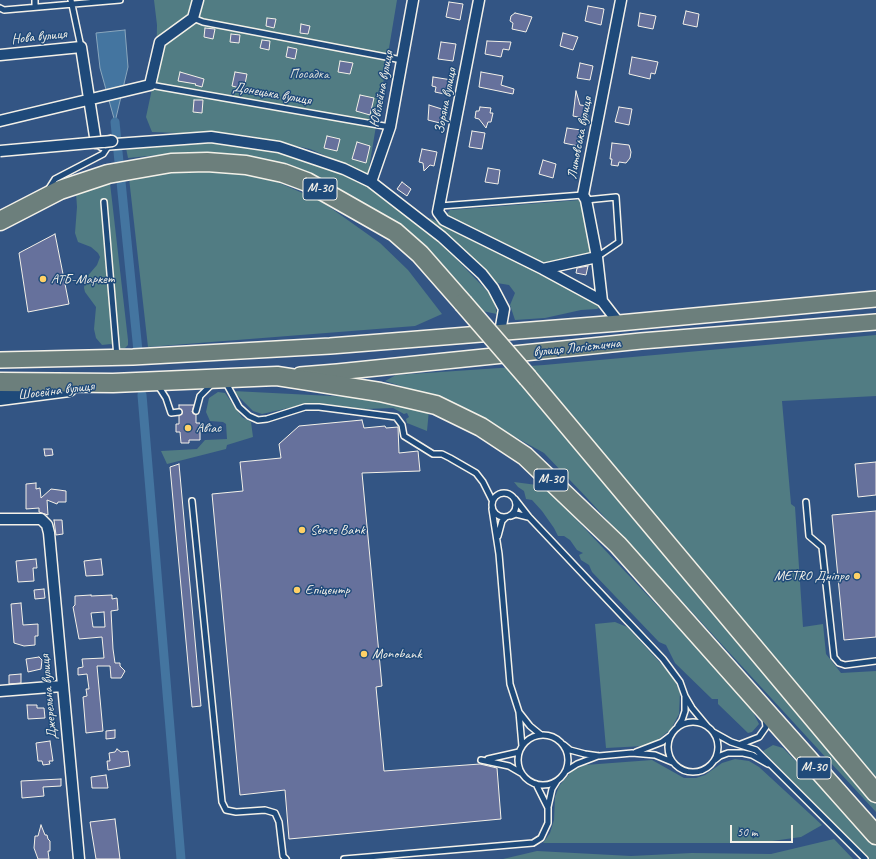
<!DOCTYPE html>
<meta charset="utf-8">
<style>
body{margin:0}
#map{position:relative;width:876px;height:859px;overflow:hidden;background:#335584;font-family:Caveat,sans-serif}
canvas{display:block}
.scale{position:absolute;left:730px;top:825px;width:63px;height:18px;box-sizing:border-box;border:2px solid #f4f1e8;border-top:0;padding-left:5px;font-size:12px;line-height:14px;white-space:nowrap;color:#f4f1e8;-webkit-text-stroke:3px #1f4a7a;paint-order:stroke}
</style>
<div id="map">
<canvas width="876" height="859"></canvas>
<div class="scale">50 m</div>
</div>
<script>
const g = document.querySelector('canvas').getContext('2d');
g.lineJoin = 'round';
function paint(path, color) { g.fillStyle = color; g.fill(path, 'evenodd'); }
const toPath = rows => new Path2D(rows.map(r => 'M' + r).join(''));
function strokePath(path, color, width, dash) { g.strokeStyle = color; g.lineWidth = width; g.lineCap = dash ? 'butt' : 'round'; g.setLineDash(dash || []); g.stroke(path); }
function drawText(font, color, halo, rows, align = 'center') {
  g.font = font + ' Caveat,sans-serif'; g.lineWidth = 3; g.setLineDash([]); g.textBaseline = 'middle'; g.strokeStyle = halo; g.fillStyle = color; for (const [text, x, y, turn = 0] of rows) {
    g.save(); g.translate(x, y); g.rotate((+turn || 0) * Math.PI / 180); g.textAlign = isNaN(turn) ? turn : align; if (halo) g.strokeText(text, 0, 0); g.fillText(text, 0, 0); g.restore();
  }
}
const green = toPath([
 [154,0,397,0,368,174,310,149,251,136,152,132,146,117,156,70,157,25],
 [205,141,262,147,308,160,359,181,407,215,437,239,493,297,497,314,482,311,427,248,395,224,359,204,205,154,169,154,128,158,126,148],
 [216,170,246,174,275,181,321,201,380,243,408,270,442,314,415,326,148,347,129,178,158,173],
 [110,183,128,340,128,345,125,348,111,350,114,347,111,344,102,345,96,338,94,329,96,307,85,292,84,288,85,279,97,265,100,257,98,253,91,247,78,242,75,233,77,207,76,193,97,185],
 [580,200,592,253,542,264,445,216,450,210],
 [430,218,599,304,600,307,597,309,581,310,545,318,515,320,510,305,515,293,509,285,497,283,493,281,428,220],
 [876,335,876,396,782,401,791,504,795,507,803,627,823,624,826,654,841,673,876,671,876,777,837,734,732,634,876,804,876,812,587,498,544,453,468,411,436,397,385,381,396,375,544,365],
 [233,391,391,399,429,410,427,431,407,423,406,419,409,417,407,413,404,414,393,408,365,409,324,404,302,405,262,414,253,411],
 [218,392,225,393,242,417,251,422,253,437,227,445,226,449,167,464,161,451,197,449,205,440,227,439,226,424,223,422,210,421,206,412,209,398],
 [514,482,537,485,544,488,557,499,698,649,753,712,759,724,752,732,748,733,718,704,718,699,712,699,675,663,666,645,659,642,592,572,589,565,581,560,579,555,583,553,577,550,570,540,564,536,558,536,554,528,542,511,532,500,526,499,524,491,518,487],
 [615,622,627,627,666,669,674,678,680,693,679,714,671,729,654,743,644,746,606,748,595,624],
 [773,745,783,748,876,843,876,859,870,859,846,836,763,751],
 [735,759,749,761,759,767,822,825,801,837,758,843,543,843,550,833,554,820,555,797,559,786,572,771,585,765,652,760,684,778,696,778,705,775,722,763],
 [834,839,853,859,503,859,537,851,631,856,692,853,771,854]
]);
const water = toPath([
 [125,30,128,67,115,122,100,68,96,33,125,30]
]);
const canal = toPath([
 [115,122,138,351],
 [142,395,181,859]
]);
const building = toPath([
 [449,2,463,4,460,20,446,17,449,2],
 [588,6,604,9,601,25,585,21,588,6],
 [686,11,699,14,697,27,683,24,686,11],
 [515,13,532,17,526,32,512,29,513,23,510,21,511,16,515,13],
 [640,13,656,16,653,29,638,26,640,13],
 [267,18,276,19,274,28,266,26,267,18],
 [301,24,310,26,308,34,300,33,301,24],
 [205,28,215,29,213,39,204,37,205,28],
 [563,33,578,37,573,50,560,46,563,33],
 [231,34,240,35,239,43,230,42,231,34],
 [262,40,270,41,269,50,260,48,262,40],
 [487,41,511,42,509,50,503,49,501,57,485,54,487,41],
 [441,42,456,44,453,61,438,59,441,42],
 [288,47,297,49,295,59,286,57,288,47],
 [632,57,658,62,655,74,651,73,650,79,629,74,632,57],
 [340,61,353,63,350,74,338,72,340,61],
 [580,63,593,66,590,80,577,78,580,63],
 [180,72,204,79,202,87,195,85,196,84,178,81,180,72],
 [235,72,247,74,244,89,232,86,235,72],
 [481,72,503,76,501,85,514,89,513,94,479,87,481,72],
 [433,77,452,80,449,95,435,92,436,87,432,86,433,77],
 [576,91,580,105,589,106,588,119,573,116,576,91],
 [360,95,374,98,370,115,356,111,360,95],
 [194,100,203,100,202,113,193,112,194,100],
 [429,105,445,110,440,123,428,120,429,105],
 [480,107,491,108,490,113,493,113,491,122,488,122,486,128,479,119,475,118,476,111,479,111,480,107],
 [619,107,632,109,629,125,615,122,619,107],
 [567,128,581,130,578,146,564,143,567,128],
 [472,131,485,133,482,149,469,147,472,131],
 [327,136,340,139,337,151,324,148,327,136],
 [357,142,370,146,366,163,352,159,357,142],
 [612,143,629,145,631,152,630,158,626,163,619,162,618,166,611,165,612,159,610,159,612,143],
 [422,149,437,152,434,166,430,165,424,171,423,163,419,162,422,149],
 [543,160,556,164,553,178,539,174,543,160],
 [488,168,500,170,498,184,485,182,488,168],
 [402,182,411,189,407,196,397,189,402,182],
 [55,234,69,304,28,312,19,253,55,234],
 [588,266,586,275,576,273,577,268,588,266],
 [179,405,194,405,192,412,196,415,196,423,200,423,200,440,189,440,189,443,181,443,180,432,176,432,176,424,179,424,179,416,183,412,179,408,179,405],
 [362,420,364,428,385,426,386,428,398,427,399,453,418,451,420,471,362,473,382,686,376,687,384,771,480,764,497,768,501,819,289,839,285,790,240,795,212,494,243,491,240,462,281,458,279,444,299,426,362,420],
 [44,449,52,449,53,455,45,456,44,449],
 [876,462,876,495,858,497,855,464,876,462],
 [179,464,201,706,192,707,170,467,179,464],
 [36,483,36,489,40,488,41,498,51,489,59,490,66,491,66,502,58,502,57,504,47,500,48,515,39,512,39,508,26,509,26,484,36,483],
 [876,511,876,637,844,640,832,515,876,511],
 [54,520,62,520,63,534,56,535,54,520],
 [36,559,37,568,33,568,34,581,18,582,16,561,36,559],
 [101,559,103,575,86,576,84,561,101,559],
 [44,589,45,598,35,599,34,590,44,589],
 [91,595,91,596,112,595,112,599,117,598,118,610,111,611,113,649,115,663,120,663,120,666,125,671,121,678,111,678,110,666,97,666,103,731,86,733,83,697,87,696,86,689,89,689,87,674,78,675,78,668,83,667,82,659,104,658,102,637,79,639,73,607,75,605,75,596,91,595],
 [104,612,105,627,93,627,91,613,104,612],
 [21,603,23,625,38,624,38,636,35,636,35,645,24,646,14,643,11,604,21,603],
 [39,657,42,660,41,669,28,672,26,659,39,657],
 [21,674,21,683,9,684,9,675,21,674],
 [27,705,37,705,37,708,44,708,45,718,28,719,27,705],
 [115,730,115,738,106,739,106,731,115,730],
 [50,741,53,761,49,761,50,764,43,765,42,761,38,761,36,743,50,741],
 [117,749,121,752,128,751,130,766,108,770,107,761,110,761,109,753,115,752,117,749],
 [106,775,108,788,92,788,91,777,106,775],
 [61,779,61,786,43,787,44,796,22,798,21,781,61,779],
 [115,819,120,859,96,859,90,822,115,819],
 [41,825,45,835,47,835,48,839,50,841,50,851,48,851,49,859,38,859,34,848,35,836,38,836,41,825]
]);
const lane = toPath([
 [35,0,35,7],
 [71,0,81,47],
 [0,8,4,10,120,0],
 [193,18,203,22,402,60],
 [150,85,390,127],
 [48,190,55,179,103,154,109,145],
 [586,200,616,197,619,242,597,257],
 [104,202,117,357],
 [440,206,583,195],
 [225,381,239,407,249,416,258,420,267,419,305,407,319,407,396,417,402,425,404,436,433,454,442,454,450,458,476,473,483,482,492,500],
 [157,384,166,398,171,413,179,412],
 [196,411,200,396,212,384],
 '492 505a12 12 0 1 1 24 0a12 12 0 1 1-24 0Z',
 [515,499,529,517,663,659,680,682,685,696,692,708,707,726],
 [192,501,222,802,226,810,236,812,265,810,275,813,279,822,283,856,286,859],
 [806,502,809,536,822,547,834,657,839,663,845,665,876,661],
 [492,509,499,554,510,684,519,712,522,746],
 [511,516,516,514,528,517],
 [498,536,502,521,506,517],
 [519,712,530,726,541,735],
 '668 747a25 25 0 1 1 50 0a25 25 0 1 1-50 0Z',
 [678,726,682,720,685,711,685,697],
 [713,732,731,742,756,750,865,859],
 '518 760a25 25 0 1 1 50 0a25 25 0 1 1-50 0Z',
 [741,744,759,737,766,727,765,719],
 [564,745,570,750,585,754,599,756,632,753,655,755,672,762],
 [636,752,662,742,670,736],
 [488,759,519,752],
 [481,760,509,766,521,773],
 [715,760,720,756,728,753,743,753,752,755,768,764],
 [566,771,577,764,598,756],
 [548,807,552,789,557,781],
 [344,859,533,843,541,838,548,823,548,808,536,784]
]);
const street = toPath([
 [479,0,438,212,444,220,543,269,602,301],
 [0,55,81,47,96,143,104,142],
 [0,121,150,85,160,42,193,18,198,0],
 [102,145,211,137,279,147,344,169,371,182,442,237,482,274,493,288,504,309,500,332],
 [371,182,390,127,413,0],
 [543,269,597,257],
 [619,323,602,301,597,257,586,200,583,195,621,0],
 [0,519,41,519,47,525,49,533,79,859],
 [0,691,62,686]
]);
const secondary = toPath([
 [0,398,69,389]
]);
const primary = toPath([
 [0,360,133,357,330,346,619,323,876,299],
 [300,375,337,372,641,341,876,322]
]);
const highway = toPath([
 [0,221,60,190,108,174,171,163,207,162,246,165,283,173,307,182,395,232,420,254,463,303],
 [528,378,876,793],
 [0,382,113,383,277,376,380,392,436,405,481,427,525,456,618,545,876,835]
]);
const streetBridge = toPath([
 [0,151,112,141,104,142]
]);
const highwayBridge = toPath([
 [463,303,528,378]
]);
const markers = [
 [43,279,4,"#ffd166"],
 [188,428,4,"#ffd166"],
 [302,530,4,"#ffd166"],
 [857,576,4,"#ffd166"],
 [297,590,4,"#ffd166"],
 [364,654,4,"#ffd166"]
];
const shields = [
 [320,189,34],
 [551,480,34],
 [814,768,34]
];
const shieldNames = [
 ["М-30",320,189],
 ["М-30",551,480],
 ["М-30",814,768]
];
const streetNames = [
 ["Нова вулиця",39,37,-6],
 ["Ювілейна вулиця",382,89,-79],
 ["Донецька вулиця",272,94,10],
 ["Зоряна вулиця",446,101,-79],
 ["Литовська вулиця",580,138,-79],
 ["вулиця Логістична",577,348,-6],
 ["Шосейна вулиця",56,391,-7],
 ["Джерельна вулиця",49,697,-95]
];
const parkNames = [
 ["Посадка",309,74]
];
const poiNames = [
 ["АТБ-Маркет",51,279],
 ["Авіас",196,428],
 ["Sense Bank",310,530],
 ["METRO Дніпро",849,576,"right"],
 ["Епіцентр",305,590],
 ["Monobank",372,654]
];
paint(green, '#517c83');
paint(water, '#4475a0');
strokePath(water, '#8aa7bd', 1);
strokePath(canal, '#4475a0', 9);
paint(building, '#66719c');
strokePath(building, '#f4f1e8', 1);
strokePath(lane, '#f4f1e8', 8);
strokePath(street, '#f4f1e8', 13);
strokePath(secondary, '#f4f1e8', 17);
strokePath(primary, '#f4f1e8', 18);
strokePath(highway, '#f4f1e8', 21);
strokePath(lane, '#1f4a7a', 5);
strokePath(street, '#1f4a7a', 10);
strokePath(secondary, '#1f4a7a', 14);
strokePath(primary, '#6c7f7c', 15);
strokePath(highway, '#6c7f7c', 18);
strokePath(streetBridge, '#f4f1e8', 13, []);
strokePath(highwayBridge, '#f4f1e8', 21, []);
strokePath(streetBridge, '#1f4a7a', 10);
strokePath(highwayBridge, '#6c7f7c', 18);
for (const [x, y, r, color] of markers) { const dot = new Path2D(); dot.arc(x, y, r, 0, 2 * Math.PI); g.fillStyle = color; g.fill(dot); strokePath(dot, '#1f4a7a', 1.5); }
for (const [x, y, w] of shields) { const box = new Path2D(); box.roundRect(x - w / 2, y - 11, w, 22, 3); g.fillStyle = '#1f4a7a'; g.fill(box); strokePath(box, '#f4f1e8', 1); }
drawText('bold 13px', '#f4f1e8', null, shieldNames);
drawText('14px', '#f4f1e8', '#1f4a7a', streetNames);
drawText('14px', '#dcdfd9', '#1f4a7a', parkNames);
drawText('14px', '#f4f1e8', '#1f4a7a', poiNames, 'left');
</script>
